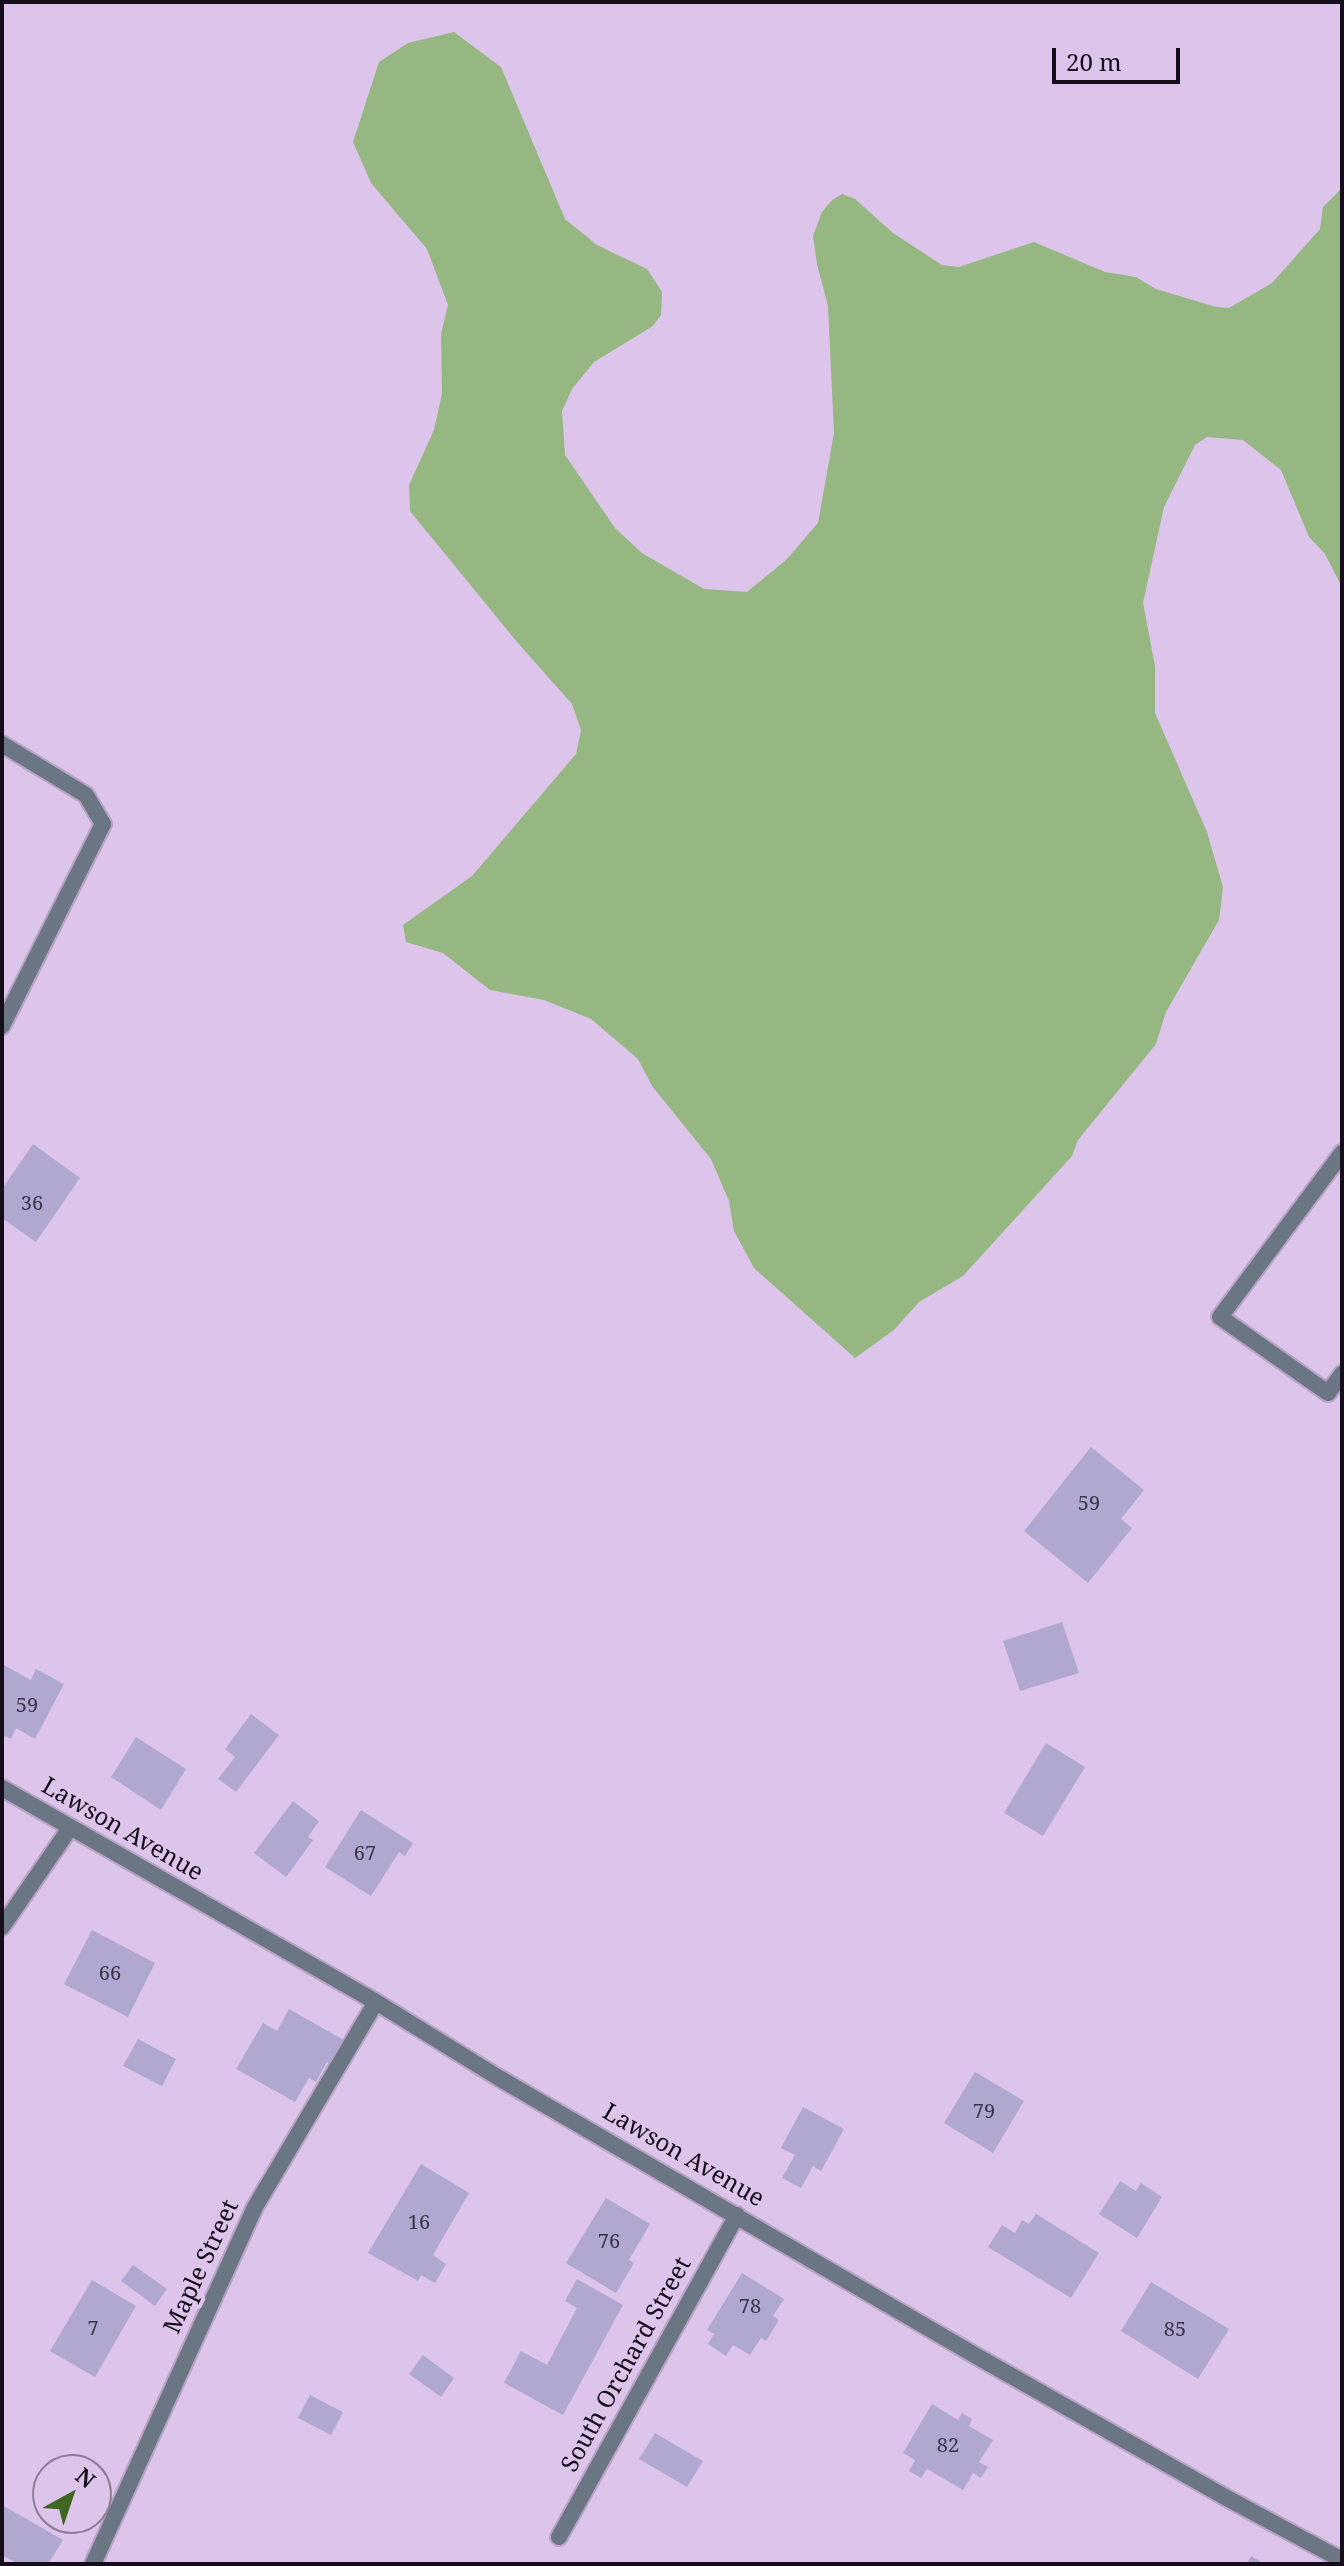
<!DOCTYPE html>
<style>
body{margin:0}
#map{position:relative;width:1344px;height:2566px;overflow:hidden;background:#ddc4ea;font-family:"Noto Serif",serif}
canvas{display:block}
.frame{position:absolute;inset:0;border:4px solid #150d1a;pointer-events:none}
.north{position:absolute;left:32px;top:2454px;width:80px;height:80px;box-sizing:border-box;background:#ddc4ea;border:2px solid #8d7b97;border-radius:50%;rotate:40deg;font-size:22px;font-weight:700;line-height:32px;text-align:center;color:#150d1a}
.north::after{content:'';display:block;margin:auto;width:28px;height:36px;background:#406722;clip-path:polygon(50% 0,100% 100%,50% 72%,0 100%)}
.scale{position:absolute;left:1052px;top:48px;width:128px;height:36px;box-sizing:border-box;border:4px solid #150d1a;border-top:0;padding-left:10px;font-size:24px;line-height:28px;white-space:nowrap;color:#150d1a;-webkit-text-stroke:6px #ddc4ea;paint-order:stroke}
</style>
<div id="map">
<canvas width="1344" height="2566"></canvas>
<div class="frame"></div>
<div class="north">N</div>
<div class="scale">20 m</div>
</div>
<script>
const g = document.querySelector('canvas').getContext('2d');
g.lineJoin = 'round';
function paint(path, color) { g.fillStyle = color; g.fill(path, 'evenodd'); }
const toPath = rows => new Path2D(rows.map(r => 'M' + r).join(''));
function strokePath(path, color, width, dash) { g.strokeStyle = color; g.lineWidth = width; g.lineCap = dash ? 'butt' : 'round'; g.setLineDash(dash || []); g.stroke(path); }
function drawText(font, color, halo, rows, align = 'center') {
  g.font = font + ' "Noto Serif",serif'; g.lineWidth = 8; g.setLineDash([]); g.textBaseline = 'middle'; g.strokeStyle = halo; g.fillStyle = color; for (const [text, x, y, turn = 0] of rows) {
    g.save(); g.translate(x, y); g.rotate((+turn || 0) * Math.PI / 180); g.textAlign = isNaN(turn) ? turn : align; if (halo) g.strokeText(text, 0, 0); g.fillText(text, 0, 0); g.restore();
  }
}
const green = toPath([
 [454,32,501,67,565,219,597,245,647,269,662,292,661,315,653,326,594,362,572,389,562,411,565,455,615,528,642,553,704,589,747,592,786,560,818,523,834,433,828,306,817,264,813,236,822,212,831,201,842,194,855,199,893,233,942,265,959,267,1034,242,1105,272,1136,277,1156,289,1216,307,1229,308,1272,283,1320,229,1323,207,1342,188,1342,587,1325,554,1309,537,1281,470,1243,440,1207,437,1195,445,1164,507,1143,603,1155,666,1155,713,1207,832,1223,887,1219,920,1166,1012,1156,1044,1078,1140,1072,1156,963,1276,919,1302,894,1330,855,1358,754,1268,734,1231,729,1201,711,1159,652,1086,638,1059,591,1019,544,1000,490,990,443,953,406,942,403,925,472,876,576,754,581,730,572,704,517,642,410,511,409,485,434,430,442,393,441,334,448,305,427,249,371,183,353,142,379,62,408,43]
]);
const building = toPath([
 [33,1144,80,1178,36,1242,2,1218,2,1189],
 [1091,1447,1144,1490,1121,1519,1132,1528,1088,1583,1024,1531],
 [1062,1622,1079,1673,1020,1691,1003,1641],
 [2,1664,31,1680,36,1669,64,1684,35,1739,16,1728,11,1739,2,1735],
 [251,1714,279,1735,236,1792,218,1779,235,1757,225,1749],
 [136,1737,186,1769,161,1810,111,1777],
 [1046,1743,1085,1767,1043,1836,1004,1813],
 [293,1801,319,1821,308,1837,313,1840,286,1877,254,1853],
 [361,1810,413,1843,405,1856,399,1852,371,1896,325,1867],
 [92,1930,155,1963,128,2017,64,1984],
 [289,2009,349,2043,335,2067,327,2062,316,2082,309,2078,295,2102,236,2069,263,2023,277,2031],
 [138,2039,176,2059,162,2086,123,2066],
 [975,2072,1024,2101,993,2153,944,2123],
 [803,2107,844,2129,821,2171,813,2166,801,2188,782,2178,795,2155,781,2148],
 [421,2164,469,2193,433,2255,446,2264,435,2283,421,2275,418,2281,368,2253],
 [1120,2181,1136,2191,1141,2183,1162,2197,1137,2238,1099,2214],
 [606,2198,650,2224,629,2260,634,2263,616,2293,566,2263],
 [1036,2214,1099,2253,1071,2298,988,2247,1002,2225,1015,2233,1022,2220,1029,2224],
 [133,2265,167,2289,155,2306,121,2281],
 [742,2273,784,2299,773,2316,779,2320,766,2341,761,2338,750,2355,733,2345,726,2356,708,2344,714,2334,707,2330],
 [577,2279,623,2305,563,2415,504,2383,521,2351,547,2365,577,2308,565,2301],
 [92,2280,136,2306,95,2377,50,2351],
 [1151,2282,1229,2329,1198,2379,1121,2331],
 [423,2355,454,2378,441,2397,409,2374],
 [310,2395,343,2412,331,2435,298,2418],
 [932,2404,958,2420,962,2413,972,2419,969,2426,993,2440,979,2462,988,2467,981,2478,973,2473,963,2490,927,2469,921,2478,909,2471,915,2460,903,2453],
 [655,2433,703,2461,687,2487,639,2459],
 [2,2505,63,2540,48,2564,18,2564,2,2555],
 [1251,2556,1264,2564,1247,2564]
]);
const service = toPath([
 [2,744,86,795,103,824],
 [1342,1153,1220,1317,1328,1393,1342,1374]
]);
const minor = toPath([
 [2,1026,103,824],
 [2,1788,376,2002,499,2078,978,2357,1225,2497,1342,2560],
 [2,1927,70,1828],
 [559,2537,737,2215],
 [93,2564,255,2207,376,2002]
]);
const numberNames = [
 ["36",32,1204],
 ["59",1089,1504],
 ["59",27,1706],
 ["67",365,1854],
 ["66",110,1974],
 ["79",984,2112],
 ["16",419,2223],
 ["76",609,2242],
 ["78",750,2307],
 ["7",93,2329],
 ["85",1175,2330],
 ["82",948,2446]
];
const streetNames = [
 ["Lawson Avenue",122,1830,30],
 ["Lawson Avenue",683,2156,30],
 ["Maple Street",202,2267,-65],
 ["South Orchard Street",627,2365,-61]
];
paint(green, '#96b782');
paint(building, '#b0a8d0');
strokePath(service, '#b9a3c5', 20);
strokePath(minor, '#b9a3c5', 20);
strokePath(service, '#6b7684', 16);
strokePath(minor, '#6b7684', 16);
drawText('20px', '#3c3448', null, numberNames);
drawText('24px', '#150d1a', '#ddc4ea', streetNames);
</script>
